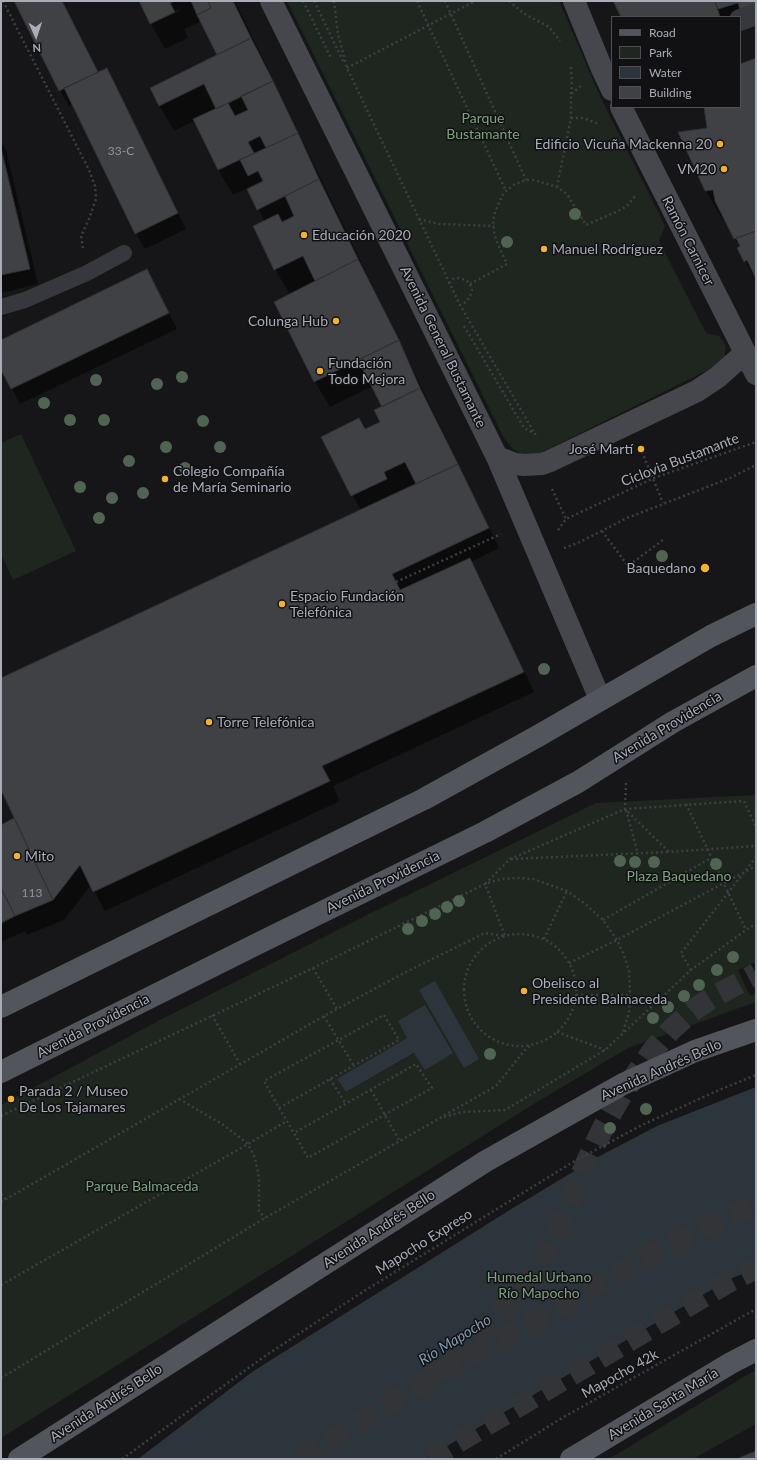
<!DOCTYPE html>
<meta charset="utf-8">
<style>
body{margin:0}
#map{position:relative;width:757px;height:1460px;overflow:hidden;background:#161618;font-family:Lato,sans-serif}
canvas{display:block}
.frame{position:absolute;inset:0;border:2px solid #a8adb8;pointer-events:none}
.legend{position:absolute;left:611px;top:16px;width:130px;height:92px;box-sizing:border-box;background:#111113;border:1px solid #4d4f55;margin:0;padding:5px 7px;list-style:none;font-size:12px;color:#a8adb8}
.legend li{display:flex;align-items:center;gap:8px;height:20px}
.legend b{width:20px;border:1px solid #4d4f55}
.north{position:absolute;left:16px;top:16px;width:40px;height:40px;-webkit-text-stroke:3px #111113;paint-order:stroke;rotate:177deg;font-size:11px;font-weight:700;line-height:16px;text-align:center;color:#a8adb8}
.north::after{content:'';display:block;margin:auto;width:14px;height:18px;background:#a8adb8;clip-path:polygon(50% 0,100% 100%,50% 72%,0 100%)}
</style>
<div id="map">
<canvas width="757" height="1460"></canvas>
<div class="frame"></div>
<ul class="legend">
<li><b style="height:5px;background:#53555c"></b>Road</li>
<li><b style="height:11px;background:#1e261f"></b>Park</li>
<li><b style="height:11px;background:#2c353c"></b>Water</li>
<li><b style="height:11px;background:#404145"></b>Building</li>
</ul>
<div class="north">N</div>
</div>
<script>
const g = document.querySelector('canvas').getContext('2d');
g.lineJoin = 'round';
function paint(path, color) { g.fillStyle = color; g.fill(path, 'evenodd'); }
const toPath = rows => new Path2D(rows.map(r => 'M' + r).join(''));
function strokePath(path, color, width, dash) { g.strokeStyle = color; g.lineWidth = width; g.lineCap = dash ? 'butt' : 'round'; g.setLineDash(dash || []); g.stroke(path); }
function drawText(font, color, halo, rows, align = 'center') {
  g.font = font + ' Lato,sans-serif'; g.lineWidth = 3; g.setLineDash([]); g.textBaseline = 'middle'; g.strokeStyle = halo; g.fillStyle = color; for (const [text, x, y, turn = 0] of rows) {
    g.save(); g.translate(x, y); g.rotate((+turn || 0) * Math.PI / 180); g.textAlign = isNaN(turn) ? turn : align; if (halo) g.strokeText(text, 0, 0); g.fillText(text, 0, 0); g.restore();
  }
}
const green = toPath([
 [287,1,559,1,600,96,665,226,659,241,706,333,719,336,723,341,726,347,724,359,714,367,538,454,530,455,521,454,514,450,504,438],
 [21,434,76,551,13,580,1,554,1,443],
 [756,795,756,962,738,970,750,996,756,993,756,1002,628,1048,537,1102,1,1438,1,1105,160,1020,371,913,596,803],
 [408,1038,415,1053,346,1092,338,1079],
 [756,1370,756,1424,693,1459,609,1459,740,1379]
]);
const water = toPath([
 [435,981,479,1059,464,1068,419,990],
 [425,1005,453,1053,425,1070,414,1053,346,1092,337,1079,407,1038,398,1021],
 [756,1087,756,1268,728,1280,425,1459,138,1459,252,1372,508,1211,596,1158,657,1126]
]);
const shadow = toPath([
 [15,1,62,1,98,73,106,69,115,85,186,229,145,249,136,233,73,104,69,106,60,90],
 [140,1,235,1,499,548,471,562,481,579,534,692,333,786,340,801,105,911,91,885,64,920,27,935,25,931,1,942,1,826,15,819,1,787,1,679,361,511,323,438,365,430,381,423,383,407,373,386,330,407,315,382,275,302,290,295,275,269,254,227,265,222,248,188,233,195,218,170,195,121,174,131,159,105,218,56,202,21,184,29,188,38,165,49,151,24,180,11,179,9,151,22,151,24],
 [614,1,756,1,733,17,622,17],
 [756,59,756,280,745,261,740,248,726,220,723,220,706,191,708,129,705,107,740,107,740,65],
 [1,141,6,150,38,284,1,293],
 [147,270,177,329,20,404,1,368,1,341]
]);
const building = toPath([
 [14,1,62,1,98,72,59,91,14,1],
 [139,1,175,1,170,3,175,12,150,24,139,1],
 [191,1,208,1,211,8,197,15,191,1],
 [208,1,233,1,251,38,217,55,197,15,211,8,208,1],
 [613,1,715,1,720,17,621,17,613,1],
 [715,1,756,1,756,5,740,10,738,3,718,9,715,1],
 [251,38,273,81,216,109,204,84,159,106,150,88,251,38],
 [756,58,756,231,734,239,715,201,713,190,705,191,678,132,707,128,704,107,740,107,740,64,756,58],
 [107,68,178,213,135,234,64,88,107,68],
 [273,81,298,133,266,148,260,136,248,142,254,153,218,170,193,119,228,103,235,116,248,110,241,96,273,81],
 [298,133,319,179,257,210,247,189,263,181,258,171,248,176,240,160,298,133],
 [1,148,30,269,1,275,1,148],
 [319,179,358,259,315,281,303,256,274,270,253,226,278,214,282,222,294,216,285,196,319,179],
 [756,231,756,279,747,260,744,262,737,248,740,246,736,238,756,231],
 [358,259,399,340,314,382,274,302,358,259],
 [147,269,169,313,11,389,1,370,1,340,147,269],
 [399,340,420,388,382,407,358,360,399,340],
 [420,388,458,464,416,484,405,462,384,472,387,479,351,496,321,437,359,418,365,429,380,422,374,410,420,388],
 [458,464,489,528,392,574,400,590,470,558,524,672,322,766,330,781,93,892,80,865,53,900,1,790,1,678,458,464],
 [14,818,53,900,15,916,1,888,1,825,14,818],
 [1,888,15,916,1,923,1,888],
 [756,1451,756,1459,736,1459,756,1451]
]);
const motorwayTunnel = toPath([
 [425,1381,482,1331,517,1295,529,1278,545,1254,559,1226,589,1157,605,1124,622,1094,654,1049,672,1029,692,1011,713,997,756,974],
 [300,1459,425,1381,601,1283,659,1251,720,1221,756,1206],
 [429,1459,730,1281,756,1268]
]);
const path = toPath([
 [3,1,89,170,95,186,96,199,89,219,81,236,83,248],
 [303,1,331,58],
 [314,1,344,63],
 [334,1,338,34,347,68,460,305,535,434],
 [417,1,506,191],
 [445,1,526,180],
 [509,1,523,13,549,27,560,41],
 [347,68,475,1],
 [571,94,572,82,571,67],
 [571,118,583,118,599,124],
 [557,187,571,118,571,94,582,85],
 [419,219,439,224,494,226],
 [449,283,453,279,459,278,466,280,470,284,472,290,470,296,466,302,460,305],
 [470,284,507,264,496,240,494,231,493,221,495,212,502,196,507,190,515,184,526,180,534,180,557,187,567,194,586,225,618,211,627,206,636,195],
 [464,326,524,428,535,434,537,438],
 [640,447,663,503],
 [552,489,566,519],
 [558,530,566,519,654,478,756,442],
 [602,531,628,566,663,540],
 [564,548,578,543,627,518,730,478,756,465],
 [396,582,501,534],
 [626,783,625,809,669,852,756,846],
 [686,804,746,930],
 [626,810,638,854],
 [511,859,668,852],
 [603,920,711,858],
 '464 990a56 56 0 1 1 112 0a56 56 0 1 1-112 0Z',
 [544,939,567,891],
 [569,963,617,940,756,866],
 [313,968,337,1009],
 [691,970,681,953,756,857],
 [576,995,630,995],
 [212,1015,240,1064],
 [324,1016,354,1066],
 [557,1032,605,1050],
 [330,1079,346,1104],
 [371,1090,399,1140],
 [179,1099,222,1124,248,1144,255,1158,259,1178,259,1211,265,1218],
 [279,1108,399,1040,384,1015,264,1081,279,1108,287,1121,308,1158,432,1088,416,1064,294,1133],
 [1,1116,313,968,485,884,501,879,518,878,533,879,567,891,584,903,603,920,617,940,623,953,629,971,630,995,629,1013,622,1035],
 [444,1117,462,1112,505,1110,605,1050,691,970,746,930,756,924],
 [1,1194,5,1199],
 [1,1202,324,1016,406,972,485,933,505,936,485,884,510,859,625,809,744,801,756,827],
 [1,1285,248,1144,287,1121],
 [1,1378,265,1218,496,1086,525,1050,531,1045],
 [122,1459,265,1356,361,1293,573,1162,642,1125,719,1090,756,1075],
 [496,1459,562,1418,756,1309]
]);
const service = toPath([
 [1,307,25,300,87,273,124,253]
]);
const minor = toPath([
 [740,20,756,14]
]);
const secondary = toPath([
 [271,1,497,457,600,699],
 [574,1,602,69,612,90],
 [621,107,756,374],
 [497,457,515,464,524,465,542,464,550,461,697,391,718,377,745,353]
]);
const primary = toPath([
 [1,1007,424,799,538,736,711,636,756,614],
 [1,1072,259,943,485,832,578,782,673,722,756,676],
 [19,1459,486,1161,623,1084,695,1051,756,1030],
 [571,1459,731,1363,756,1350]
]);
const trees = [
 [575,214],
 [507,242],
 [182,377],
 [96,380],
 [157,384],
 [44,403],
 [70,420],
 [104,420],
 [203,421],
 [166,447],
 [220,447],
 [129,461],
 [185,468],
 [80,487],
 [143,493],
 [112,498],
 [99,518],
 [662,556],
 [544,669],
 [620,861],
 [635,862],
 [654,862],
 [716,864],
 [459,901],
 [447,907],
 [435,914],
 [422,921],
 [408,929],
 [733,957],
 [717,970],
 [699,985],
 [684,996],
 [668,1007],
 [653,1018],
 [490,1054],
 [646,1109],
 [610,1128]
];
const markers = [
 [720,144,4,"#f2b134"],
 [724,169,4,"#f2b134"],
 [304,235,4,"#f2b134"],
 [544,249,4,"#f2b134"],
 [336,321,4,"#f2b134"],
 [320,371,4,"#f2b134"],
 [641,449,4,"#f2b134"],
 [165,479,4,"#f2b134"],
 [705,568,5,"#f2b134"],
 [282,604,4,"#f2b134"],
 [209,722,4,"#f2b134"],
 [17,856,4,"#f2b134"],
 [524,991,4,"#f2b134"],
 [11,1099,4,"#f2b134"]
];
const numberNames = [
 ["33-C",121,151],
 ["113",32,893]
];
const parkNames = [
 ["Parque",483,118],
 ["Bustamante",483,134],
 ["Plaza Baquedano",679,876],
 ["Parque Balmaceda",142,1186],
 ["Humedal Urbano",539,1277],
 ["Río Mapocho",539,1293]
];
const poiNames = [
 ["Edificio Vicuña Mackenna 20",712,144,"right"],
 ["VM20",716,169,"right"],
 ["Educación 2020",312,235],
 ["Manuel Rodríguez",552,249],
 ["Colunga Hub",328,321,"right"],
 ["Fundación",328,363],
 ["Todo Mejora",328,379],
 ["José Martí",633,449,"right"],
 ["Colegio Compañía",173,471],
 ["de María Seminario",173,487],
 ["Baquedano",696,568,"right"],
 ["Espacio Fundación",290,596],
 ["Telefónica",290,612],
 ["Torre Telefónica",217,722],
 ["Mito",25,856],
 ["Obelisco al",532,983],
 ["Presidente Balmaceda",532,999],
 ["Parada 2 / Museo",19,1091],
 ["De Los Tajamares",19,1107]
];
const streetNames = [
 ["Ramón Carnicer",688,241,63],
 ["Avenida General Bustamante",443,347,64],
 ["Ciclovia Bustamante",680,460,-21],
 ["Avenida Providencia",667,727,-31],
 ["Avenida Providencia",383,882,-26],
 ["Avenida Providencia",93,1026,-27],
 ["Avenida Andrés Bello",661,1070,-24],
 ["Avenida Andrés Bello",379,1229,-33],
 ["Mapocho Expreso",424,1242,-32],
 ["Mapocho 42k",620,1374,-29],
 ["Avenida Andrés Bello",106,1403,-33],
 ["Avenida Santa María",663,1404,-31]
];
const waterNames = [
 ["Río Mapocho",455,1340,-32]
];
paint(green, '#1e261f');
paint(water, '#2c353c');
paint(shadow, '#0007');
paint(building, '#404145');
strokePath(building, '#303034', 1);
strokePath(motorwayTunnel, '#333438', 22, [22, 11]);
strokePath(path, '#3d3f44', 2.5, [2, 3]);
strokePath(service, '#37383d', 16);
strokePath(minor, '#37383d', 22);
strokePath(secondary, '#45474d', 22);
strokePath(primary, '#53555c', 22);
g.fillStyle = '#506452';
for (const [x, y] of trees) { g.beginPath(); g.arc(x, y, 6, 0, 2 * Math.PI); g.fill(); }
for (const [x, y, r, color] of markers) { const dot = new Path2D(); dot.arc(x, y, r, 0, 2 * Math.PI); g.fillStyle = color; g.fill(dot); strokePath(dot, '#111113', 1.5); }
drawText('12px', '#8e929b', null, numberNames);
drawText('14px', '#7fa381', '#111113', parkNames);
drawText('14px', '#a8adb8', '#111113', poiNames, 'left');
drawText('14px', '#a8adb8', '#111113', streetNames);
drawText('italic 15px', '#7f9bb3', '#111113', waterNames);
</script>
